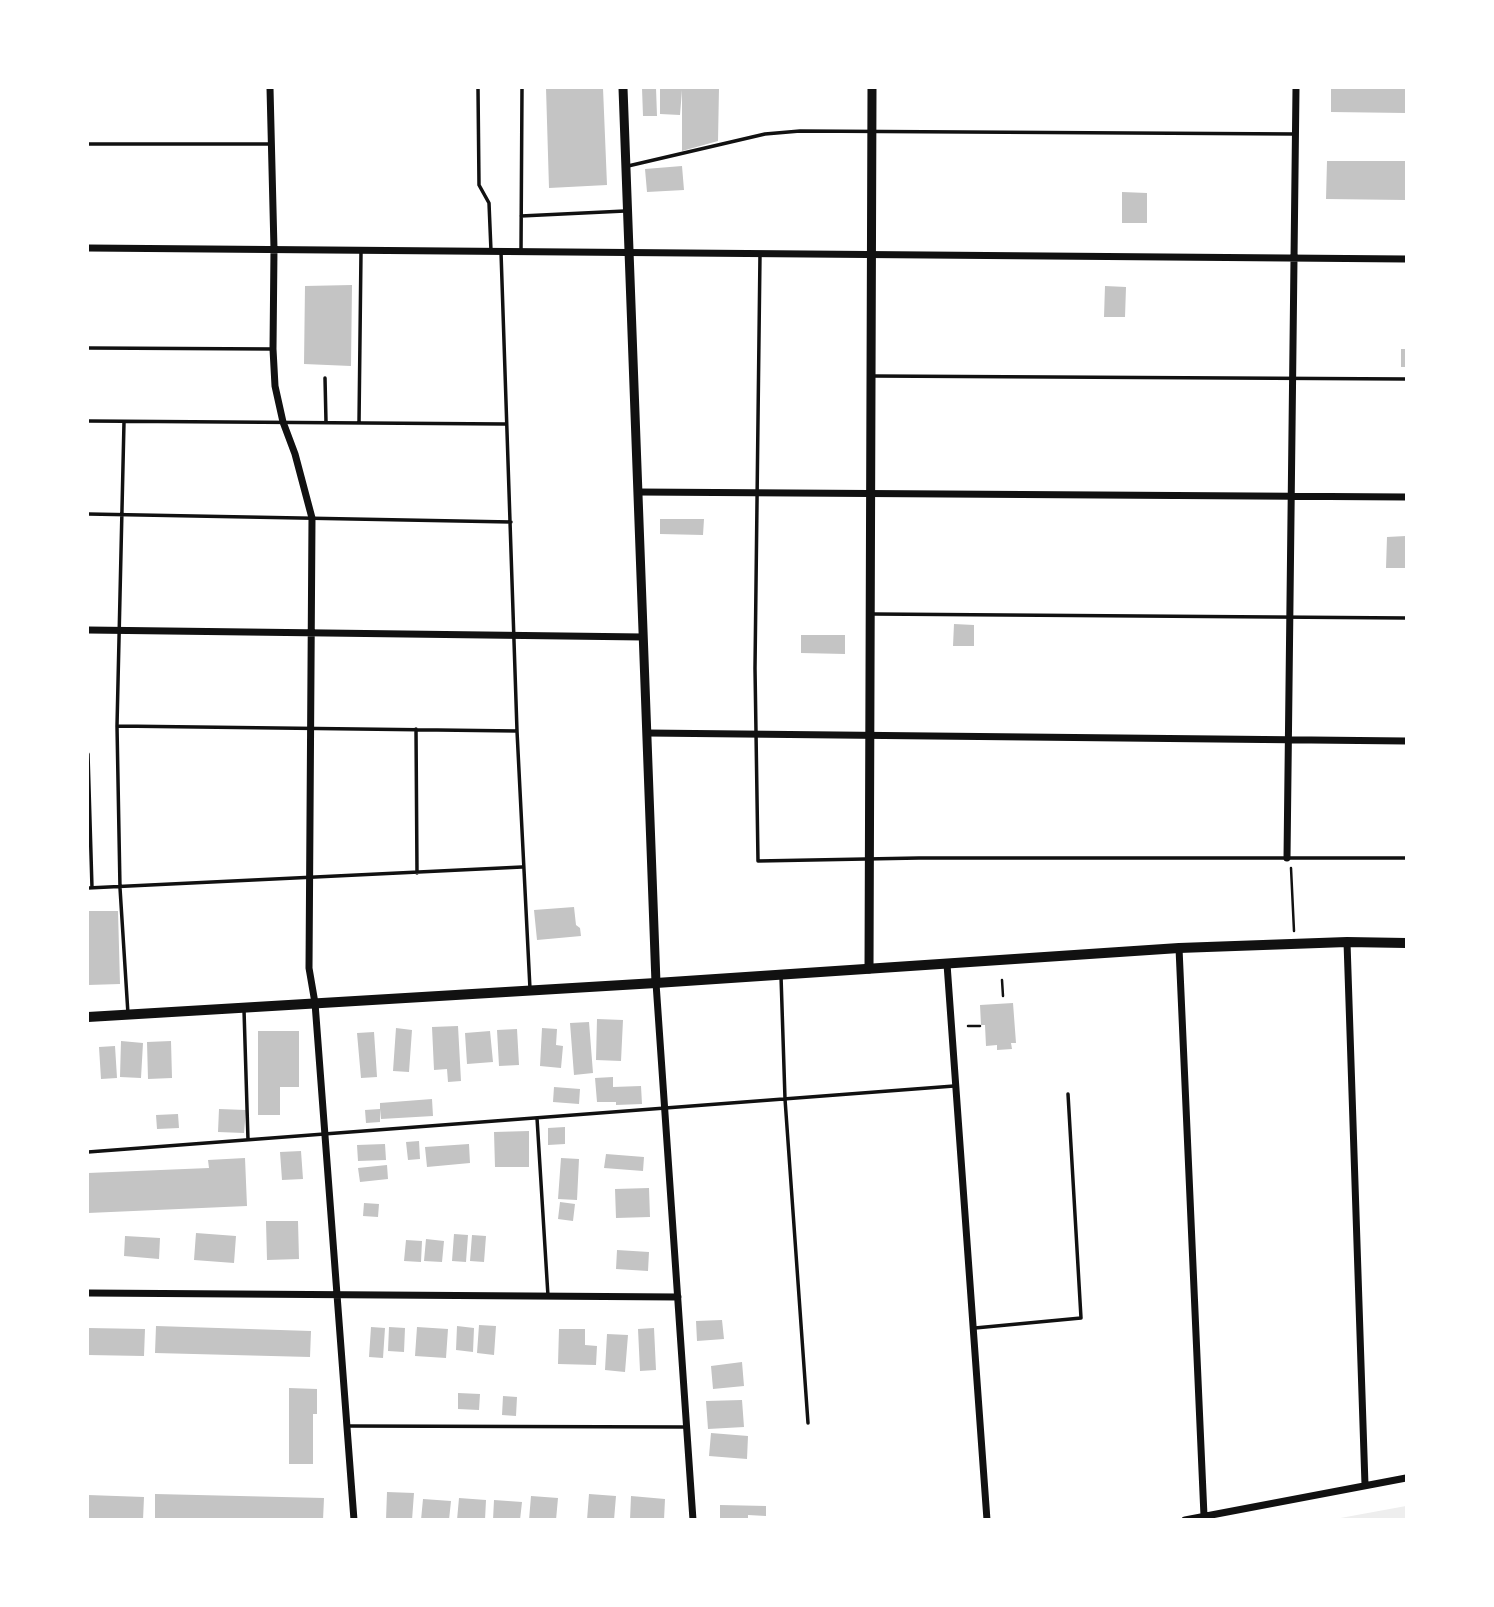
<!DOCTYPE html>
<style>
body{margin:0}
#map{position:relative;width:1494px;height:1607px;overflow:hidden;background:#fff;font-family:Karla,sans-serif}
canvas{display:block}
.frame{position:absolute;inset:0;border:89px solid #fff;pointer-events:none}
</style>
<div id="map">
<canvas width="1494" height="1607"></canvas>
<div class="frame"></div>
</div>
<script>
const g = document.querySelector('canvas').getContext('2d');
g.lineJoin = 'round';
function paint(path, color) { g.fillStyle = color; g.fill(path, 'evenodd'); }
const toPath = rows => new Path2D(rows.map(r => 'M' + r).join(''));
function strokePath(path, color, width, dash) { g.strokeStyle = color; g.lineWidth = width; g.lineCap = dash ? 'butt' : 'round'; g.setLineDash(dash || []); g.stroke(path); }
const green = toPath([
 [1406,1506,1406,1519,1335,1519]
]);
const building = toPath([
 [546,88,603,88,607,185,549,188],
 [642,88,656,88,657,116,643,116],
 [660,88,719,88,718,141,682,151,682,90,680,115,660,114],
 [1331,88,1406,88,1406,113,1331,112],
 [1327,161,1406,161,1406,200,1326,199],
 [682,166,684,190,647,192,645,169],
 [1122,192,1147,193,1147,223,1122,223],
 [352,285,351,366,304,364,305,286],
 [1105,286,1126,287,1125,317,1104,317],
 [1401,349,1406,349,1406,367,1401,367],
 [660,519,704,519,703,535,660,534],
 [1406,536,1406,568,1386,568,1387,537],
 [954,624,974,625,974,646,953,646],
 [801,635,845,635,845,654,801,653],
 [574,907,576,925,580,928,581,936,537,940,534,910],
 [88,911,118,911,120,984,88,985],
 [1013,1003,1016,1043,1011,1043,1012,1049,997,1050,997,1045,986,1046,985,1025,981,1025,980,1005],
 [597,1019,623,1020,621,1061,596,1060],
 [589,1022,593,1073,574,1075,570,1023],
 [458,1026,461,1081,448,1082,447,1069,434,1070,432,1027],
 [396,1028,412,1030,409,1072,393,1071],
 [542,1028,557,1029,556,1045,563,1046,561,1068,540,1066],
 [517,1029,519,1065,499,1066,497,1030],
 [258,1031,299,1031,299,1087,280,1087,280,1115,258,1115],
 [490,1031,493,1062,467,1064,465,1033],
 [374,1032,377,1077,361,1078,357,1033],
 [121,1041,143,1043,141,1078,120,1077],
 [171,1041,172,1078,148,1079,147,1042],
 [115,1046,117,1078,101,1079,99,1047],
 [613,1077,613,1087,641,1086,642,1104,616,1105,616,1102,597,1102,595,1078],
 [554,1087,580,1089,579,1104,553,1102],
 [432,1099,433,1116,381,1119,380,1109,380,1122,366,1123,365,1110,380,1109,380,1103],
 [219,1109,246,1110,244,1133,218,1132],
 [178,1114,179,1128,157,1129,156,1115],
 [565,1127,565,1144,548,1145,548,1128],
 [529,1131,529,1167,495,1167,494,1132],
 [419,1141,420,1159,408,1160,406,1142],
 [385,1144,386,1160,358,1161,357,1145],
 [469,1144,470,1163,427,1167,425,1147],
 [301,1151,303,1179,282,1180,280,1152],
 [606,1154,644,1157,643,1171,604,1168],
 [245,1158,247,1206,88,1213,88,1173,209,1168,208,1160],
 [561,1158,579,1159,577,1200,558,1199],
 [387,1165,388,1179,360,1182,358,1168],
 [649,1188,650,1217,616,1218,615,1189],
 [560,1202,575,1204,573,1221,558,1219],
 [364,1203,379,1204,378,1217,363,1216],
 [266,1221,298,1221,299,1259,267,1260],
 [196,1233,236,1236,234,1263,194,1260],
 [454,1234,468,1235,466,1262,452,1261],
 [472,1235,486,1236,484,1262,470,1261],
 [125,1236,160,1238,159,1259,124,1256],
 [426,1239,444,1241,442,1262,424,1261],
 [406,1240,422,1241,421,1262,404,1261],
 [617,1250,649,1252,648,1271,616,1269],
 [722,1320,724,1339,697,1341,696,1321],
 [479,1325,496,1326,494,1355,477,1353],
 [156,1326,311,1331,310,1357,155,1353],
 [457,1326,474,1328,473,1352,456,1350],
 [371,1327,385,1328,383,1358,369,1357],
 [389,1327,405,1328,404,1352,388,1351],
 [417,1327,448,1329,446,1358,415,1356],
 [88,1328,145,1329,144,1356,88,1355],
 [654,1328,656,1370,640,1371,638,1329],
 [559,1329,585,1329,585,1345,597,1346,596,1365,558,1364],
 [607,1334,628,1335,625,1372,605,1370],
 [742,1362,744,1386,713,1389,711,1366],
 [289,1388,317,1389,317,1414,313,1414,313,1464,289,1464],
 [458,1393,480,1394,479,1410,458,1409],
 [503,1396,517,1397,516,1416,502,1415],
 [742,1400,744,1427,708,1429,706,1401],
 [711,1433,748,1436,747,1459,709,1456],
 [387,1492,414,1493,412,1520,386,1520],
 [155,1494,324,1498,323,1520,155,1520],
 [589,1494,616,1496,614,1520,587,1520],
 [88,1495,144,1497,143,1520,88,1520],
 [531,1496,558,1498,556,1520,529,1520],
 [631,1496,665,1499,664,1520,630,1520],
 [459,1498,486,1500,485,1520,457,1520],
 [423,1499,451,1501,449,1520,421,1520],
 [494,1500,522,1502,520,1520,493,1520],
 [720,1505,766,1506,766,1516,748,1515,748,1520,720,1520]
]);
const path = toPath([
 [1291,868,1294,931],
 [1002,980,1003,996],
 [968,1026,980,1026]
]);
const service = toPath([
 [478,88,479,185,489,203,491,251],
 [88,144,271,144],
 [628,166,765,134,800,131,1295,134],
 [521,216,625,211],
 [521,251,522,88],
 [501,252,517,731,530,989],
 [760,254,755,668,758,861,919,858,1406,858],
 [88,348,273,349],
 [873,376,1406,379],
 [325,378,326,422],
 [88,421,505,424],
 [124,422,117,726,120,888,128,1014],
 [359,423,361,252],
 [88,514,511,522],
 [873,614,1406,618],
 [117,726,517,731],
 [416,729,417,873],
 [88,754,92,888],
 [88,888,522,867],
 [781,976,785,1099,808,1423],
 [244,1010,248,1140],
 [537,1118,548,1296],
 [88,1152,954,1086],
 [975,1328,1081,1318,1068,1094],
 [347,1426,685,1427]
]);
const minor = toPath([
 [270,88,274,249,273,349,275,386,283,422,295,454,312,518,309,968,315,1003,354,1520],
 [88,248,1406,259],
 [638,492,1406,497],
 [88,630,643,637],
 [647,733,1406,741],
 [1287,858,1296,88],
 [1347,942,1365,1485],
 [1179,948,1204,1516],
 [947,964,987,1520],
 [656,983,693,1520],
 [88,1293,678,1297],
 [1185,1520,1406,1478]
]);
const tertiary = toPath([
 [623,88,656,983],
 [869,969,872,88]
]);
const primary = toPath([
 [88,1017,656,983,1179,948,1347,942,1406,943]
]);
paint(green, '#eee');
paint(building, '#c4c4c4');
strokePath(path, '#111', 2.5);
strokePath(service, '#111', 3.5);
strokePath(minor, '#111', 7);
strokePath(tertiary, '#111', 9);
strokePath(primary, '#111', 10);
</script>
